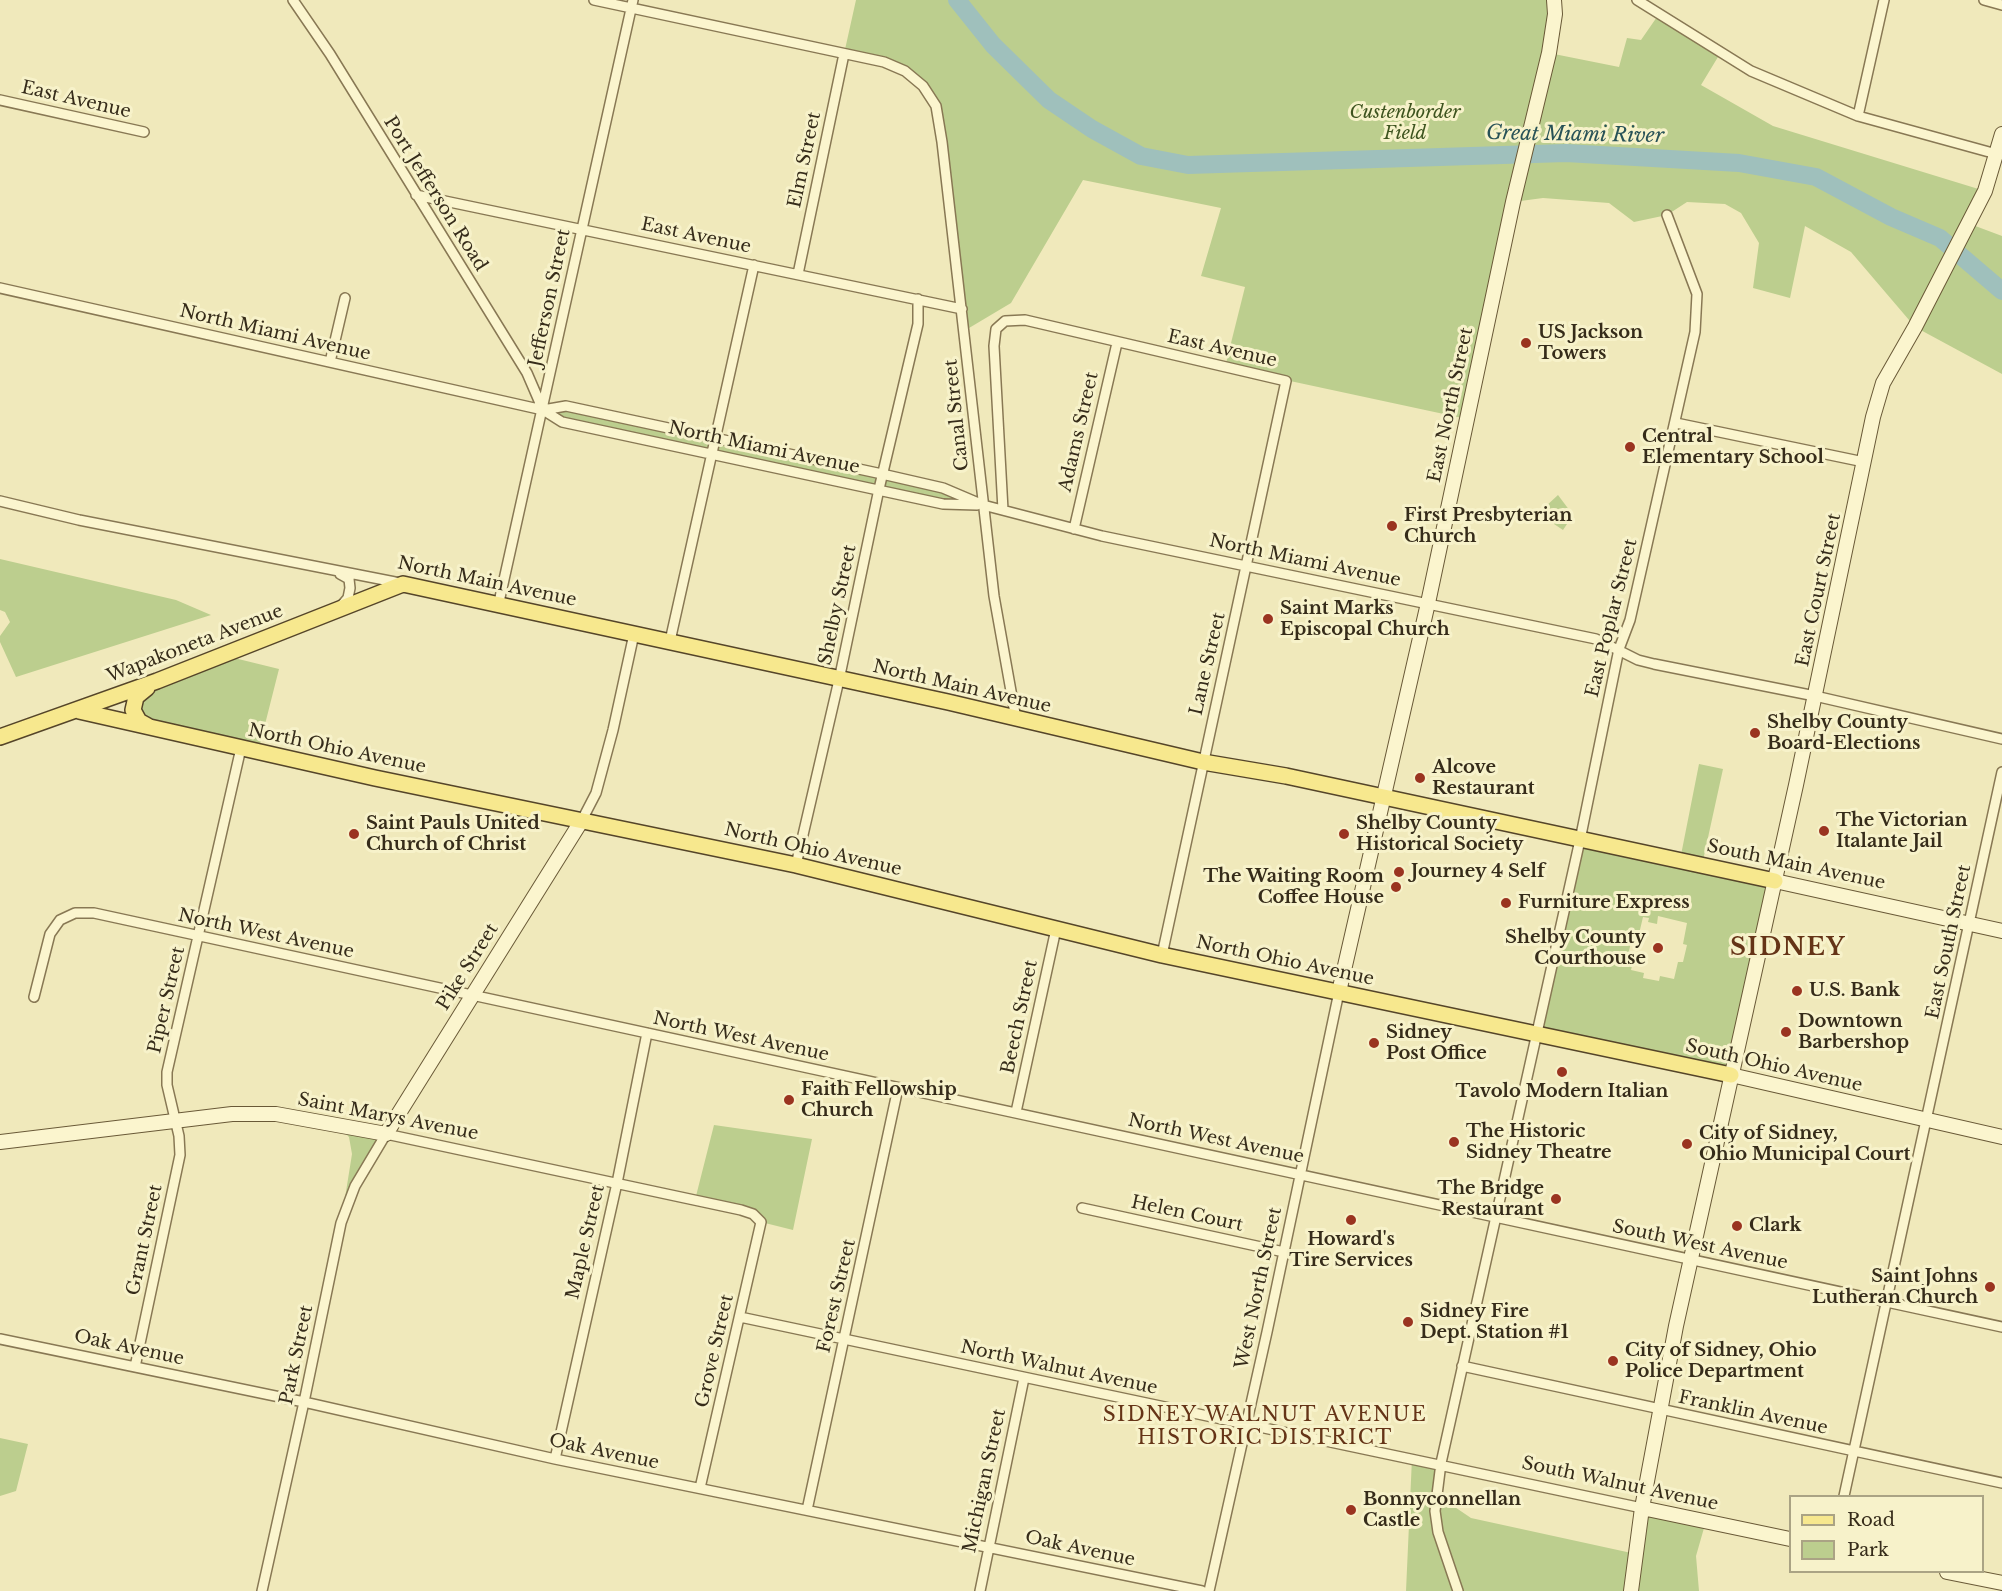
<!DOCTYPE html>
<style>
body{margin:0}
#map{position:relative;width:2002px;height:1591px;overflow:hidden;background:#f0e9bb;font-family:"Libre Baskerville",serif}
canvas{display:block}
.legend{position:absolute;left:1789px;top:1495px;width:195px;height:78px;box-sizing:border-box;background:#f7f2ca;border:2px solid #aaa384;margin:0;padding:8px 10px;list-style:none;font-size:18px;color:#362c1a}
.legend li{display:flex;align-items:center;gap:12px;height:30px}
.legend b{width:30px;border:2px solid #aaa384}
</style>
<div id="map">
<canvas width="2002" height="1591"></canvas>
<ul class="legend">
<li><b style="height:8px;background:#f7e88e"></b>Road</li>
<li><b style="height:16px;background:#bcce8e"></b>Park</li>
</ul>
</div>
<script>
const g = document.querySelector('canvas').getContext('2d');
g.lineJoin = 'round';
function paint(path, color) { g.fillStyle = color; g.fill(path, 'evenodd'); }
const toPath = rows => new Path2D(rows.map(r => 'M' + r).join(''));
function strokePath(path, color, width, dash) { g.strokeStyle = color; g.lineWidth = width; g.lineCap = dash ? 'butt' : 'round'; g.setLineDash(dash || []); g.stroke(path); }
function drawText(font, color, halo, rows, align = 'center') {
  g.font = font + ' "Libre Baskerville",serif'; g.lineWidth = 6; g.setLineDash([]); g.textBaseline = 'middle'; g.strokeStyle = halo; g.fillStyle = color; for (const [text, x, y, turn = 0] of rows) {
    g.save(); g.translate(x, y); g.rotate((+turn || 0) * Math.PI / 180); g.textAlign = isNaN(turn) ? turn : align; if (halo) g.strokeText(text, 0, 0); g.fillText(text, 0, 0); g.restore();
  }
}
const green = toPath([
 [856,0,1554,0,1549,53,1619,67,1627,38,1641,40,1659,14,1721,52,1701,85,1773,126,1985,191,1970,224,2002,236,2002,374,1915,327,1851,252,1805,226,1790,298,1753,288,1759,243,1741,213,1725,204,1687,202,1667,215,1634,222,1609,203,1543,198,1513,202,1467,419,1225,367,1245,287,1201,276,1221,208,1083,180,1011,303,964,331,936,106,905,71,844,54],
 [566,406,882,474,983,505,943,504,562,422,543,410],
 [1558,495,1573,515,1563,530,1554,524,1545,507],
 [0,559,176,600,211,615,16,677,0,642,0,636,10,622,5,612,0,610],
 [222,655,279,669,258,752,139,721,136,697],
 [1699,764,1723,769,1702,865,1775,881,1731,1075,1537,1033,1580,840,1680,860],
 [1658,916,1687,923,1683,944,1687,945,1683,962,1678,962,1674,979,1660,976,1659,981,1643,978,1644,973,1631,970,1635,953,1629,951,1633,933,1639,934,1643,917,1649,918,1648,922,1657,924],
 [337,1125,386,1134,341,1223,352,1154,349,1137],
 [714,1125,812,1139,793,1230,761,1222,753,1214,695,1200],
 [0,1438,28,1444,16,1491,0,1496],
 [1412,1458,1441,1463,1437,1495,1471,1518,1636,1554,1642,1508,1706,1521,1696,1556,1699,1591,1406,1591]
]);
const river = toPath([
 [957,0,993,45,1049,100,1092,129,1141,156,1188,165,1566,153,1739,163,1816,177,1891,217,1940,238,2002,291]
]);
const minor = toPath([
 [293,0,330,54,527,373,543,410],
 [594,0,884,62,905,71,923,86,936,106,942,142,994,596,1016,719],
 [1637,0,1751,71,1858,116,2000,155],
 [1984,0,2002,5],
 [0,100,144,132],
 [1858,116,1884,0],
 [416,195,962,309],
 [798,274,844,54],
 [0,288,543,410,562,422,943,504,977,505],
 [330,362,345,298],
 [543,410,566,406,882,474,943,488,983,505,1102,536,1596,639,1638,660,1654,664,1815,696,2002,739],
 [1676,423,1864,462],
 [0,501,79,520,400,583],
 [1003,510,994,346,996,329,1005,321,1025,320,1286,381,1162,955],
 [1074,529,1117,343],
 [340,574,349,579,350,588,348,598,341,606],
 [499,602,633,0],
 [670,641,754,265],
 [582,820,596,793,613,730,634,634],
 [796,865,839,680,879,489,918,324,918,299],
 [34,997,50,934,60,920,75,913,94,913,2002,1327],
 [1016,1112,1056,929],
 [1082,1208,1284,1252],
 [740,1317,1642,1508],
 [0,1339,304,1402,555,1459,1202,1591],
 [1462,1366,2002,1483],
 [135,1367,180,1155,179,1136,167,1085,167,1072,241,748],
 [555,1459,617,1183,647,1033],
 [1844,1496,2002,772],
 [807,1510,898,1088],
 [262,1591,304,1402,341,1223,355,1186,386,1134,741,1210,753,1214,761,1222,700,1488],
 [980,1591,1024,1378],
 [1209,1591,1267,1332,1339,992],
 [1458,1591,1438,1532,1435,1511,1441,1463,1580,840,1619,649,1630,620,1695,332,1697,294,1667,215]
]);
const secondary = toPath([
 [1775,881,2002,931],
 [1339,992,1428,603,1513,202,1549,53,1555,14,1554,0],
 [1731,1075,2002,1137],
 [0,1142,232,1114,276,1114,386,1134,582,820],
 [1642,1508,1790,1539],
 [1947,1572,2002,1583],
 [1631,1591,1642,1508,1676,1326,1796,785,1873,417,1883,383,1915,327,1985,191,2002,134]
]);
const primary = toPath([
 [147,688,136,697,133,710,139,721,148,726],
 [79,711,375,778,796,865,1162,955,1731,1075],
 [0,737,157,681,403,584,948,702,1203,762,1286,776,1775,881]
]);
const markers = [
 [1526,343,6,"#9a3420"],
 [1630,447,6,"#9a3420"],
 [1392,526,6,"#9a3420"],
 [1268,619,6,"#9a3420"],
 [1755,733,6,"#9a3420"],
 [1420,778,6,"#9a3420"],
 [1824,831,6,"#9a3420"],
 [354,834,6,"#9a3420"],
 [1344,834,6,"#9a3420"],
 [1399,872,6,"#9a3420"],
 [1396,887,6,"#9a3420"],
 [1506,903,6,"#9a3420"],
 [1658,948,6,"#9a3420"],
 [1797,991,6,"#9a3420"],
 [1786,1032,6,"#9a3420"],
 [1374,1043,6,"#9a3420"],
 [1562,1072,6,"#9a3420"],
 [789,1100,6,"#9a3420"],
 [1454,1142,6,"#9a3420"],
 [1687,1144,6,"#9a3420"],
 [1556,1199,6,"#9a3420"],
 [1351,1220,6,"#9a3420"],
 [1737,1226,6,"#9a3420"],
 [1990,1287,6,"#9a3420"],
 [1408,1322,6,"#9a3420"],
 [1613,1361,6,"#9a3420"],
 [1351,1510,6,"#9a3420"]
];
const streetNames = [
 ["East Avenue",76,100,13],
 ["Elm Street",805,160,-78],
 ["Port Jefferson Road",435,194,58],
 ["East Avenue",696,236,12],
 ["Jefferson Street",550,298,-78],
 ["North Miami Avenue",275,333,13],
 ["East Avenue",1222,349,13],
 ["East North Street",1451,405,-78],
 ["Canal Street",957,415,-96],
 ["Adams Street",1079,432,-77],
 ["North Miami Avenue",764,448,12],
 ["North Miami Avenue",1305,561,12],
 ["North Main Avenue",487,582,12],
 ["East Court Street",1819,590,-78],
 ["Shelby Street",838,605,-78],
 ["East Poplar Street",1612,618,-76],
 ["Wapakoneta Avenue",195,644,-21],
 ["Lane Street",1208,664,-77],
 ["North Main Avenue",962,687,13],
 ["North Ohio Avenue",337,749,12],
 ["North Ohio Avenue",813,850,13],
 ["South Main Avenue",1796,865,12],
 ["North West Avenue",266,934,12],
 ["East South Street",1949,942,-78],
 ["North Ohio Avenue",1285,961,12],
 ["Pike Street",468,967,-58],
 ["Piper Street",167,1000,-77],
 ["Beech Street",1020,1017,-78],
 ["North West Avenue",741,1037,12],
 ["South Ohio Avenue",1774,1066,13],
 ["Saint Marys Avenue",388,1117,11],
 ["North West Avenue",1216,1139,12],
 ["Helen Court",1187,1214,12],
 ["Grant Street",145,1240,-78],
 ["Maple Street",586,1242,-77],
 ["South West Avenue",1700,1245,12],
 ["West North Street",1259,1288,-78],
 ["Forest Street",837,1296,-77],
 ["Oak Avenue",129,1348,12],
 ["Grove Street",715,1351,-77],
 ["Park Street",297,1355,-78],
 ["North Walnut Avenue",1059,1368,12],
 ["Franklin Avenue",1753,1413,12],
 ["Oak Avenue",604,1452,12],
 ["Michigan Street",985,1481,-78],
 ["South Walnut Avenue",1620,1484,12],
 ["Oak Avenue",1080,1549,12]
];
const parkNames = [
 ["Custenborder",1405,113],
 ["Field",1405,134]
];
const poiNames = [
 ["US Jackson",1538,333],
 ["Towers",1538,354],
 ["Central",1642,437],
 ["Elementary School",1642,458],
 ["First Presbyterian",1404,516],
 ["Church",1404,537],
 ["Saint Marks",1280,609],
 ["Episcopal Church",1280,630],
 ["Shelby County",1767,723],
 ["Board-Elections",1767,744],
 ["Alcove",1432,768],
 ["Restaurant",1432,789],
 ["The Victorian",1836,821],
 ["Italante Jail",1836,842],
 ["Saint Pauls United",366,824],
 ["Church of Christ",366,845],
 ["Shelby County",1356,824],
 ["Historical Society",1356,845],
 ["Journey 4 Self",1411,872],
 ["The Waiting Room",1384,877,"right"],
 ["Coffee House",1384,898,"right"],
 ["Furniture Express",1518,903],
 ["Shelby County",1646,938,"right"],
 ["Courthouse",1646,959,"right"],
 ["U.S. Bank",1809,991],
 ["Downtown",1798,1022],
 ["Barbershop",1798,1043],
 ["Sidney",1386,1033],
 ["Post Office",1386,1054],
 ["Faith Fellowship",801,1090],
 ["Church",801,1111],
 ["Tavolo Modern Italian",1562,1092,"center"],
 ["The Historic",1466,1132],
 ["Sidney Theatre",1466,1153],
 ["City of Sidney,",1699,1134],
 ["Ohio Municipal Court",1699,1155],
 ["The Bridge",1544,1189,"right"],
 ["Restaurant",1544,1210,"right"],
 ["Clark",1749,1226],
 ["Howard's",1351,1240,"center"],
 ["Tire Services",1351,1261,"center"],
 ["Saint Johns",1978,1277,"right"],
 ["Lutheran Church",1978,1298,"right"],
 ["Sidney Fire",1420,1312],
 ["Dept. Station #1",1420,1333],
 ["City of Sidney, Ohio",1625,1351],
 ["Police Department",1625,1372],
 ["Bonnyconnellan",1363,1500],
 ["Castle",1363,1521]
];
const waterNames = [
 ["Great Miami River",1575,135,1]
];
const neighbourhoodNames = [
 ["SIDNEY WALNUT AVENUE",1265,1415],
 ["HISTORIC DISTRICT",1265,1438]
];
const districtNames = [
 ["SIDNEY",1788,948]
];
paint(green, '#bcce8e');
strokePath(river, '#9fc0bc', 18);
strokePath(minor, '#887854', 12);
strokePath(secondary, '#695937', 16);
strokePath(primary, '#554529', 18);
strokePath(minor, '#fbf5ce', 9);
strokePath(secondary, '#fbf5ce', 14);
strokePath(primary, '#f7e88e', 15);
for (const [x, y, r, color] of markers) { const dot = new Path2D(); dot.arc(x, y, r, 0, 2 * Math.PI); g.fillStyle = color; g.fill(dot); strokePath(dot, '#f7f2ca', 2); }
drawText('18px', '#362c1a', '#f7f2ca', streetNames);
drawText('italic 18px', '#3e541f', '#f7f2ca', parkNames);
drawText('bold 18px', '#362c1a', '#f7f2ca', poiNames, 'left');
drawText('italic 20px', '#285257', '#f7f2ca', waterNames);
g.letterSpacing = '1.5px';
drawText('20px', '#653417', '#f7f2ca', neighbourhoodNames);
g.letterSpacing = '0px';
g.letterSpacing = '1.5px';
drawText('bold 24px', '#653417', '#f7f2ca', districtNames);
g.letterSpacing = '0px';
</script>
